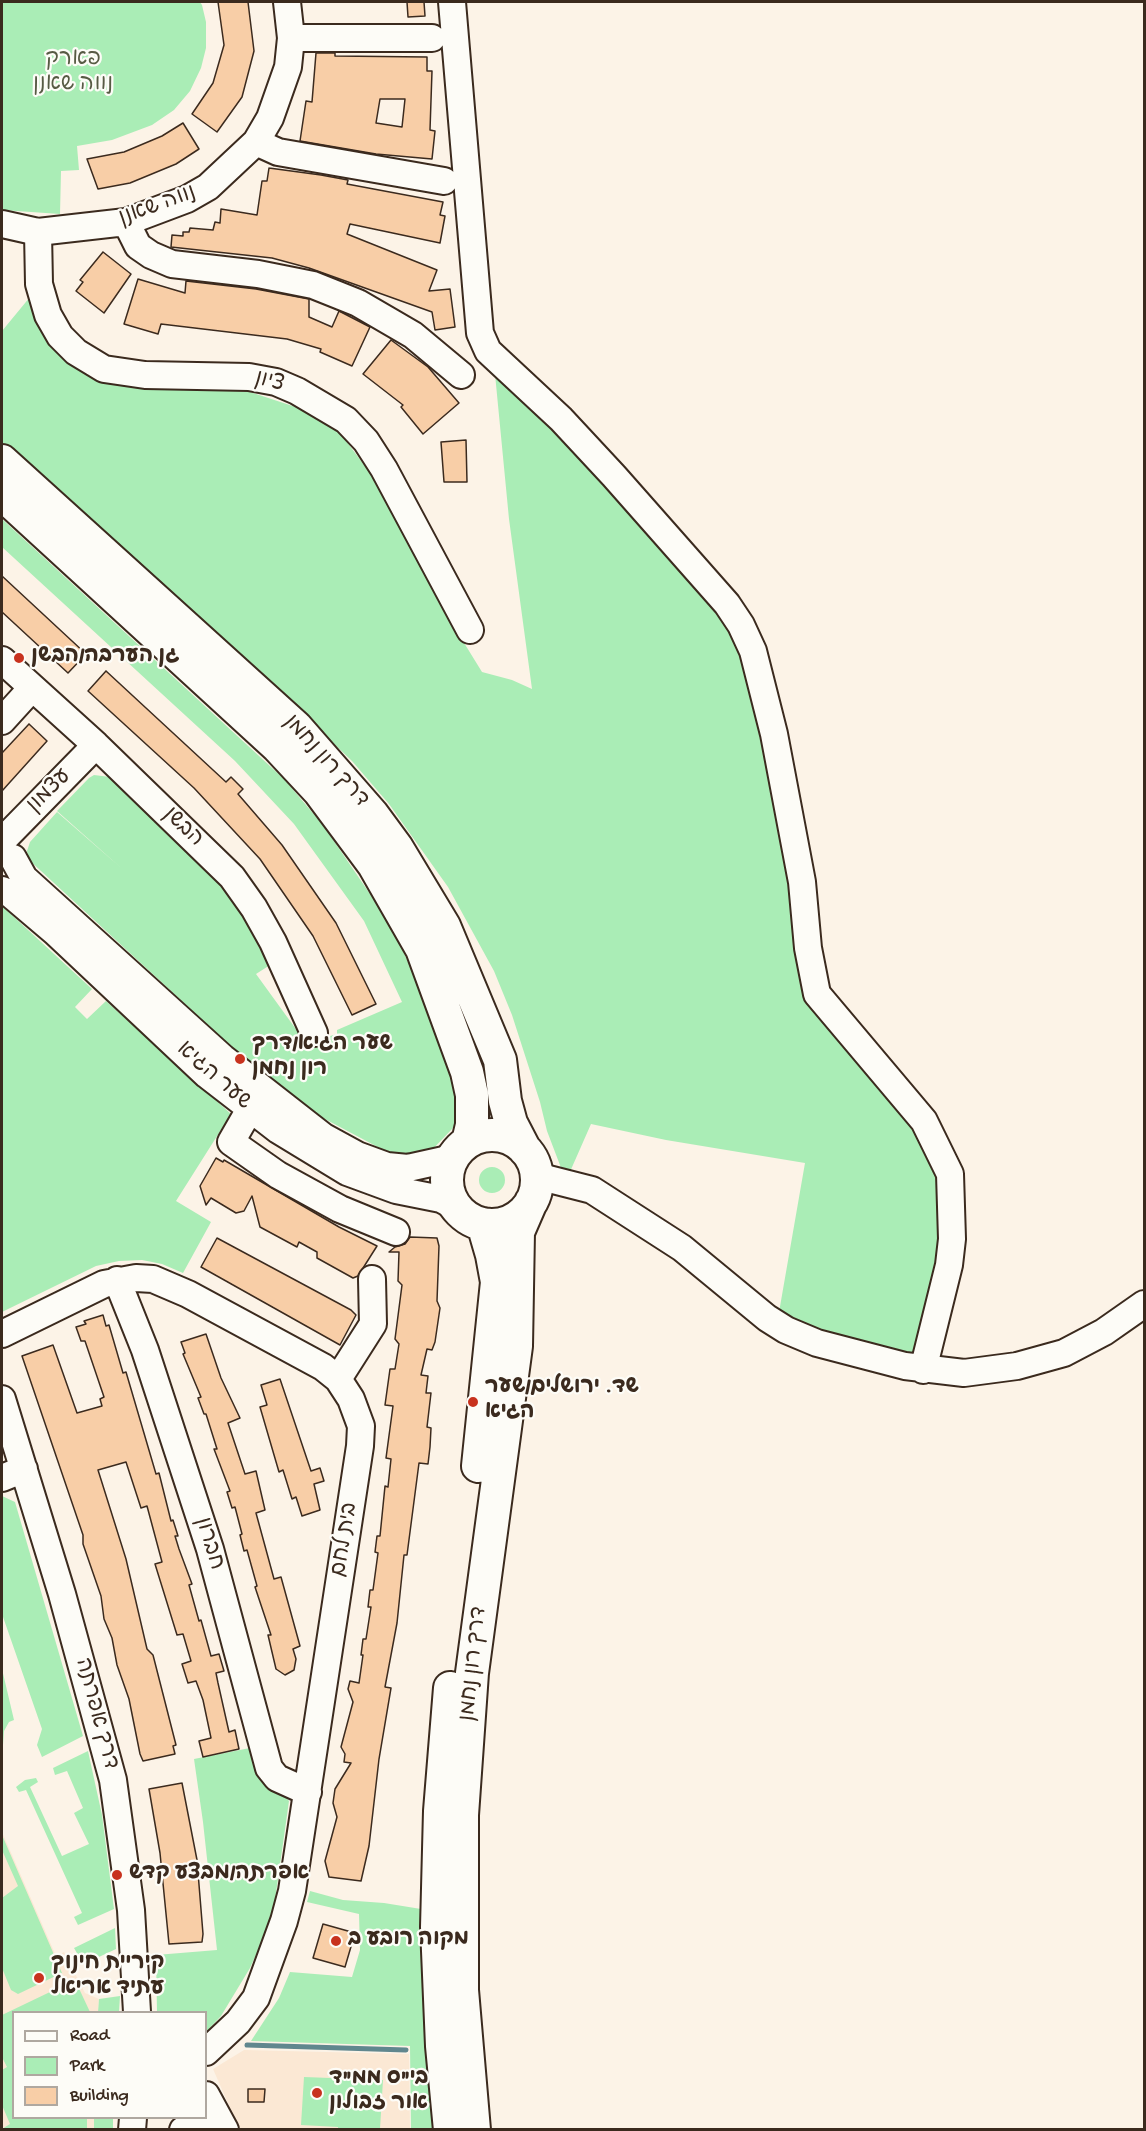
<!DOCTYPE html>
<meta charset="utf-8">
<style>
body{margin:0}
#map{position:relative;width:1146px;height:2131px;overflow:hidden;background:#fcf3e7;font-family:"Gochi Hand",sans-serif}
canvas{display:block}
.frame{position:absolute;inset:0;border:3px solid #3b2a1e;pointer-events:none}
.legend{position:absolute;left:12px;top:2011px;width:195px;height:108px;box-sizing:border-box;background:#fdfcf7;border:2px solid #afa8a0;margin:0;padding:8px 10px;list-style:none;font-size:18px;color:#3b2a1e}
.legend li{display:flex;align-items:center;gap:12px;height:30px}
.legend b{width:30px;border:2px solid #afa8a0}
</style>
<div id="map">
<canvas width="1146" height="2131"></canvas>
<div class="frame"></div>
<ul class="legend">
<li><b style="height:8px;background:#fdfcf7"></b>Road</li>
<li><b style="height:16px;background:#aaedb6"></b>Park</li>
<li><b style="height:16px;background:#f8cea7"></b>Building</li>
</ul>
</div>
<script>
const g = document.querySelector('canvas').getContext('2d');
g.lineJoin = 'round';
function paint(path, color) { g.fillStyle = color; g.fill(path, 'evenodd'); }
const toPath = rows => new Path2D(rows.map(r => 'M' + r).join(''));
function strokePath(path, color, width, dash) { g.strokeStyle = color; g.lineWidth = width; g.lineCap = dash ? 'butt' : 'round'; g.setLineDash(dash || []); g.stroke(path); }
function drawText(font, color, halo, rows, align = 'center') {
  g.font = font + ' "Gochi Hand","Playpen Sans Hebrew",sans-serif'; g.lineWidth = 4.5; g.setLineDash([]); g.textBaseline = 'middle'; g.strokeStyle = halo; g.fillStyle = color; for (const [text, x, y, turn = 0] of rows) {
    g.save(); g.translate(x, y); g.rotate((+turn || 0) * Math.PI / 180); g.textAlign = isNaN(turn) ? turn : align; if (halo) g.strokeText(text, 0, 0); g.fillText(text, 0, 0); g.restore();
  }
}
const built = toPath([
 [2,1832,56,1956,64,1952,85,1993,99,1999,98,2012,14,2012,14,2118,94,2118,94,2129,2,2129],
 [244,2050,409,2054,410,2129,223,2129,226,2122,234,2117,213,2069]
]);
const green = toPath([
 [2,2,200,2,202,5,206,22,206,48,201,68,190,91,174,110,152,125,112,140,77,146,79,170,61,171,60,214,2,210],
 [30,297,123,382,250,392,314,413,338,430,382,489,437,599,482,672,512,680,532,689,509,519,495,374,544,416,579,454,731,627,749,671,795,901,799,976,807,997,899,1104,926,1144,941,1182,940,1254,913,1356,827,1340,778,1318,805,1163,666,1140,591,1124,569,1174,563,1173,547,1131,540,1102,512,1015,494,971,448,887,389,804,352,761,306,717,2,445,2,331],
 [2,519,284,779,323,825,370,894,396,936,430,1010,459,1099,457,1121,452,1129,430,1152,400,1157,389,1153,323,1118,262,1075,28,859,27,851,30,842,57,812,120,867,57,811,89,778,94,775,110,777,210,869,255,929,270,965,256,974,306,1043,337,1034,337,1030,402,1002,364,921,294,824,235,761,2,547],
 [2,906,92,989,75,1007,87,1019,106,1001,231,1114,176,1201,211,1222,183,1273,162,1264,142,1260,119,1261,96,1266,2,1312],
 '479 1180a13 13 0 1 1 26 0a13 13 0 1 1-26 0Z',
 [2,1496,15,1502,83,1736,42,1757,37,1745,42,1729,2,1614],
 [2,1669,14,1720,9,1722,4,1731,3,1745],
 [250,1748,254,1760,289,1801,274,1907,268,1928,250,1968,221,2016,206,2032,206,2012,157,2012,156,1955,217,1950,203,1822,194,1759],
 [88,1751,102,1815,114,1909,78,1925,74,1917,82,1913,26,1790,19,1792,16,1787,25,1780,36,1778,38,1782,30,1787,62,1856,89,1844,74,1813,83,1808,67,1771,55,1775,53,1768],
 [2,1835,62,1973,18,1994,11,1990,2,1968,2,1898,18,1886,2,1850],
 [310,1891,343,1900,384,1903,421,1909,435,2129,411,2129,410,2046,251,2041,279,1998,290,1972,352,1977,360,1950,359,1914,307,1902],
 [115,1928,116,1949,86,1963,81,1960,74,1948],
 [75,1980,90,2012,14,2012,14,2118,87,2118,87,2129,2,2129,10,2124,2,2105,2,2070,7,2067,2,2057,2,2015],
 [120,1996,119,2012,98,2012,99,1999],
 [304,2077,383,2080,380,2129,338,2129,338,2127,301,2125],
 [94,2118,113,2118,113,2129,94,2129]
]);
const stream = toPath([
 [247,2045,406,2050]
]);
const building = toPath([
 [218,2,248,2,254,51,242,97,217,132,192,114,213,83,224,45,218,2],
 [407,2,424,2,425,16,408,17,407,2],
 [316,53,335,53,335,56,427,57,427,71,432,71,430,130,435,131,432,159,376,154,300,141,306,101,312,102,316,53],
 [380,99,405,99,402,127,376,123,380,99],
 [183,123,199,149,176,164,130,183,98,189,87,159,124,152,162,136,183,123],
 [269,168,321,175,348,180,347,184,443,202,440,215,445,216,440,243,350,224,347,234,437,270,429,291,450,289,455,327,435,330,432,312,309,268,272,258,171,247,172,235,183,236,183,232,189,232,190,228,213,230,215,222,220,223,221,209,257,215,262,181,267,181,269,168],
 [103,252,131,274,104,313,76,291,83,282,80,280,103,252],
 [138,279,185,293,186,281,256,289,309,299,309,317,332,327,339,311,370,327,352,366,320,352,321,349,287,339,161,324,158,334,124,324,138,279],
 [391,340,428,367,459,403,423,434,401,407,403,405,363,374,391,340],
 [466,440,467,482,444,482,441,442,466,440],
 [2,576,86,654,68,673,2,612,2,576],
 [106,671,226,782,231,777,243,789,238,794,282,845,336,923,376,1004,352,1015,313,936,260,859,194,788,88,691,106,671],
 [29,724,47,741,2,791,2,753,29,724],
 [216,1158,223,1162,224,1160,339,1227,377,1246,358,1276,353,1278,317,1258,317,1252,299,1242,297,1247,260,1227,252,1196,244,1211,236,1213,211,1198,206,1205,200,1186,216,1158],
 [410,1237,437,1238,439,1246,437,1301,440,1308,435,1342,432,1350,427,1349,421,1375,428,1376,426,1393,431,1393,427,1427,431,1428,430,1447,428,1464,419,1463,407,1555,404,1555,397,1623,385,1687,391,1688,379,1759,369,1846,361,1881,329,1877,325,1861,337,1817,333,1803,335,1789,351,1763,344,1762,345,1754,341,1747,353,1702,348,1689,350,1681,359,1683,363,1655,361,1655,363,1639,366,1639,371,1607,368,1607,370,1590,373,1590,378,1553,375,1552,377,1536,380,1536,385,1486,388,1487,391,1459,386,1458,393,1406,385,1405,390,1369,395,1369,399,1344,395,1339,402,1285,398,1281,399,1252,389,1252,395,1247,405,1244,410,1237],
 [217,1238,351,1310,356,1315,340,1345,201,1267,217,1238],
 [103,1315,106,1326,109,1325,123,1373,126,1372,156,1474,159,1473,171,1521,173,1520,178,1536,175,1536,179,1549,192,1584,189,1585,199,1621,201,1620,211,1656,219,1654,224,1671,216,1673,218,1683,229,1732,235,1730,239,1749,203,1757,199,1741,211,1738,203,1700,196,1681,188,1683,182,1664,191,1661,183,1634,177,1635,155,1564,162,1562,147,1506,141,1508,126,1462,98,1470,126,1559,147,1649,153,1655,176,1745,173,1746,175,1754,143,1761,140,1754,129,1699,117,1665,112,1638,104,1619,101,1596,83,1544,83,1535,22,1356,53,1345,77,1413,102,1406,100,1399,104,1397,85,1341,81,1341,76,1327,86,1324,84,1321,103,1315],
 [206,1334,221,1378,240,1418,228,1423,245,1474,256,1471,265,1510,256,1513,274,1579,281,1577,300,1646,293,1649,296,1659,294,1670,285,1675,276,1669,268,1635,271,1635,255,1587,257,1586,247,1550,244,1551,240,1535,242,1534,235,1507,232,1508,227,1492,230,1491,214,1449,217,1449,206,1414,204,1414,198,1398,201,1397,183,1354,185,1353,181,1342,206,1334],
 [280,1379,311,1471,320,1468,324,1481,314,1484,320,1510,302,1516,296,1497,292,1499,283,1470,279,1472,260,1407,267,1405,261,1385,280,1379],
 [182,1783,197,1860,203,1934,202,1942,169,1944,160,1853,149,1789,182,1783],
 [323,1924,355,1933,345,1967,313,1958,323,1924],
 [248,2089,265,2089,264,2102,248,2102,248,2089]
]);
const minor = toPath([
 [452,2,480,333,488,351,561,419,614,476,727,604,741,625,753,651,774,734,802,882,808,948,817,994,924,1121,950,1174,952,1239,949,1265,923,1370],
 [291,38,432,38],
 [256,142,278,152,444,181],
 [126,222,138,246,151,255,172,264,258,274,313,285,358,303,413,335,461,375],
 [2,224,38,232,126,222,187,199,208,187,256,142,270,118,288,67,291,38,287,2],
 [38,232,39,284,48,315,60,336,76,352,104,369,145,375,249,377,276,382,297,391,346,420,366,441,384,469,470,630],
 [2,660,96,745,232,877,254,908,273,942,314,1033],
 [2,721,32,688],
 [4,839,96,745],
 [13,858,24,878,223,1058,324,1137,357,1155,387,1166,408,1168,453,1158],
 [2,890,9,893,55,932,207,1075,278,1130,347,1172,396,1190,441,1199,458,1208],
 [250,1109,231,1142,278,1175,340,1209,396,1232],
 [537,1176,592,1190,682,1248,767,1318,786,1330,817,1343,905,1366,964,1373,1017,1366,1064,1353,1104,1332,1144,1304],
 [117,1280,145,1350,210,1549,269,1768,277,1778,308,1792],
 [2,1334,104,1284,136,1278,153,1279,188,1294,323,1367,338,1379,351,1399,361,1426,360,1446,292,1891,284,1921,256,1998,238,2022,206,2052],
 [338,1379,373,1324,372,1279],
 [2,1399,62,1594,113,1780,131,1910,137,2012],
 [2,1478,24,1469],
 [206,2095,225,2130],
 [132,2130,133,2118],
 [183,2130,204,2118]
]);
const major = toPath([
 [2,461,296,727,372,814,397,848,444,926,500,1060,505,1101,511,1123,525,1150],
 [2,494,278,747,319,791,374,865,422,949,467,1072,472,1095,472,1125,468,1142],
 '447 1180a45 45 0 1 1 90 0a45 45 0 1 1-90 0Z',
 [478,1466,497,1282,492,1255,483,1224],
 [450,1688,440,1811,437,1927,442,2046,450,2130],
 [474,2130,462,1990,462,1815,472,1673,516,1346,518,1232,531,1202]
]);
const markers = [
 [19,658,6,"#c8321e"],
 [240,1059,6,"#c8321e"],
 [473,1402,6,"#c8321e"],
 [117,1875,6,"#c8321e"],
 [336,1941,6,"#c8321e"],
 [39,1978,6,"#c8321e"],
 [317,2093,6,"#c8321e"]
];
const parkNames = [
 ["פארק",73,61],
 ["נווה שאנן",73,86]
];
const streetNames = [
 ["נווה שאנן",158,207,-20],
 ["ציון",269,383,14],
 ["דרך רון נחמן",325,762,48],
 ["עצמון",50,792,-45],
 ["הבשן",182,828,44],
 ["שער הגיא",213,1077,41],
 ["בית לחם",346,1540,-81],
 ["חברון",208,1544,73],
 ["דרך רון נחמן",475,1664,-84],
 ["דרך אפרתה",95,1714,75]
];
const poiNames = [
 ["גן הערבה/הבשן",31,658],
 ["שער הגיא/דרך",252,1046],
 ["רון נחמן",252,1071],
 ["שד. ירושלים/שער",485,1389],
 ["הגיא",485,1414],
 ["אפרתה/מבצע קדש",129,1875],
 ["מקוה רובע ב",348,1941],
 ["קיריית חינוך",51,1965],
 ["עתיד אריאל",51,1990],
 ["בי\"ס ממ\"ד",329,2080],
 ["אור זבולון",329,2105]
];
paint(built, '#fbe8d4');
paint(green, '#aaedb6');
strokePath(stream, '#60878e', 5);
paint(building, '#f8cea7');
strokePath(building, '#3b2a1e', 1.5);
strokePath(minor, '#3b2a1e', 30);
strokePath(major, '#3b2a1e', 36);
strokePath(minor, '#fdfcf7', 26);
strokePath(major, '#fdfcf7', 32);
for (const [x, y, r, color] of markers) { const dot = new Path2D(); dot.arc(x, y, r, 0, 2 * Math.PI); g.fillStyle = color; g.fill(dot); strokePath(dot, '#fdfcf7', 2); }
drawText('22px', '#575b44', '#fdfcf7', parkNames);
drawText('22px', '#3b2a1e', '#fdfcf7', streetNames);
drawText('bold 22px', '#3b2a1e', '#fdfcf7', poiNames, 'left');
</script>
